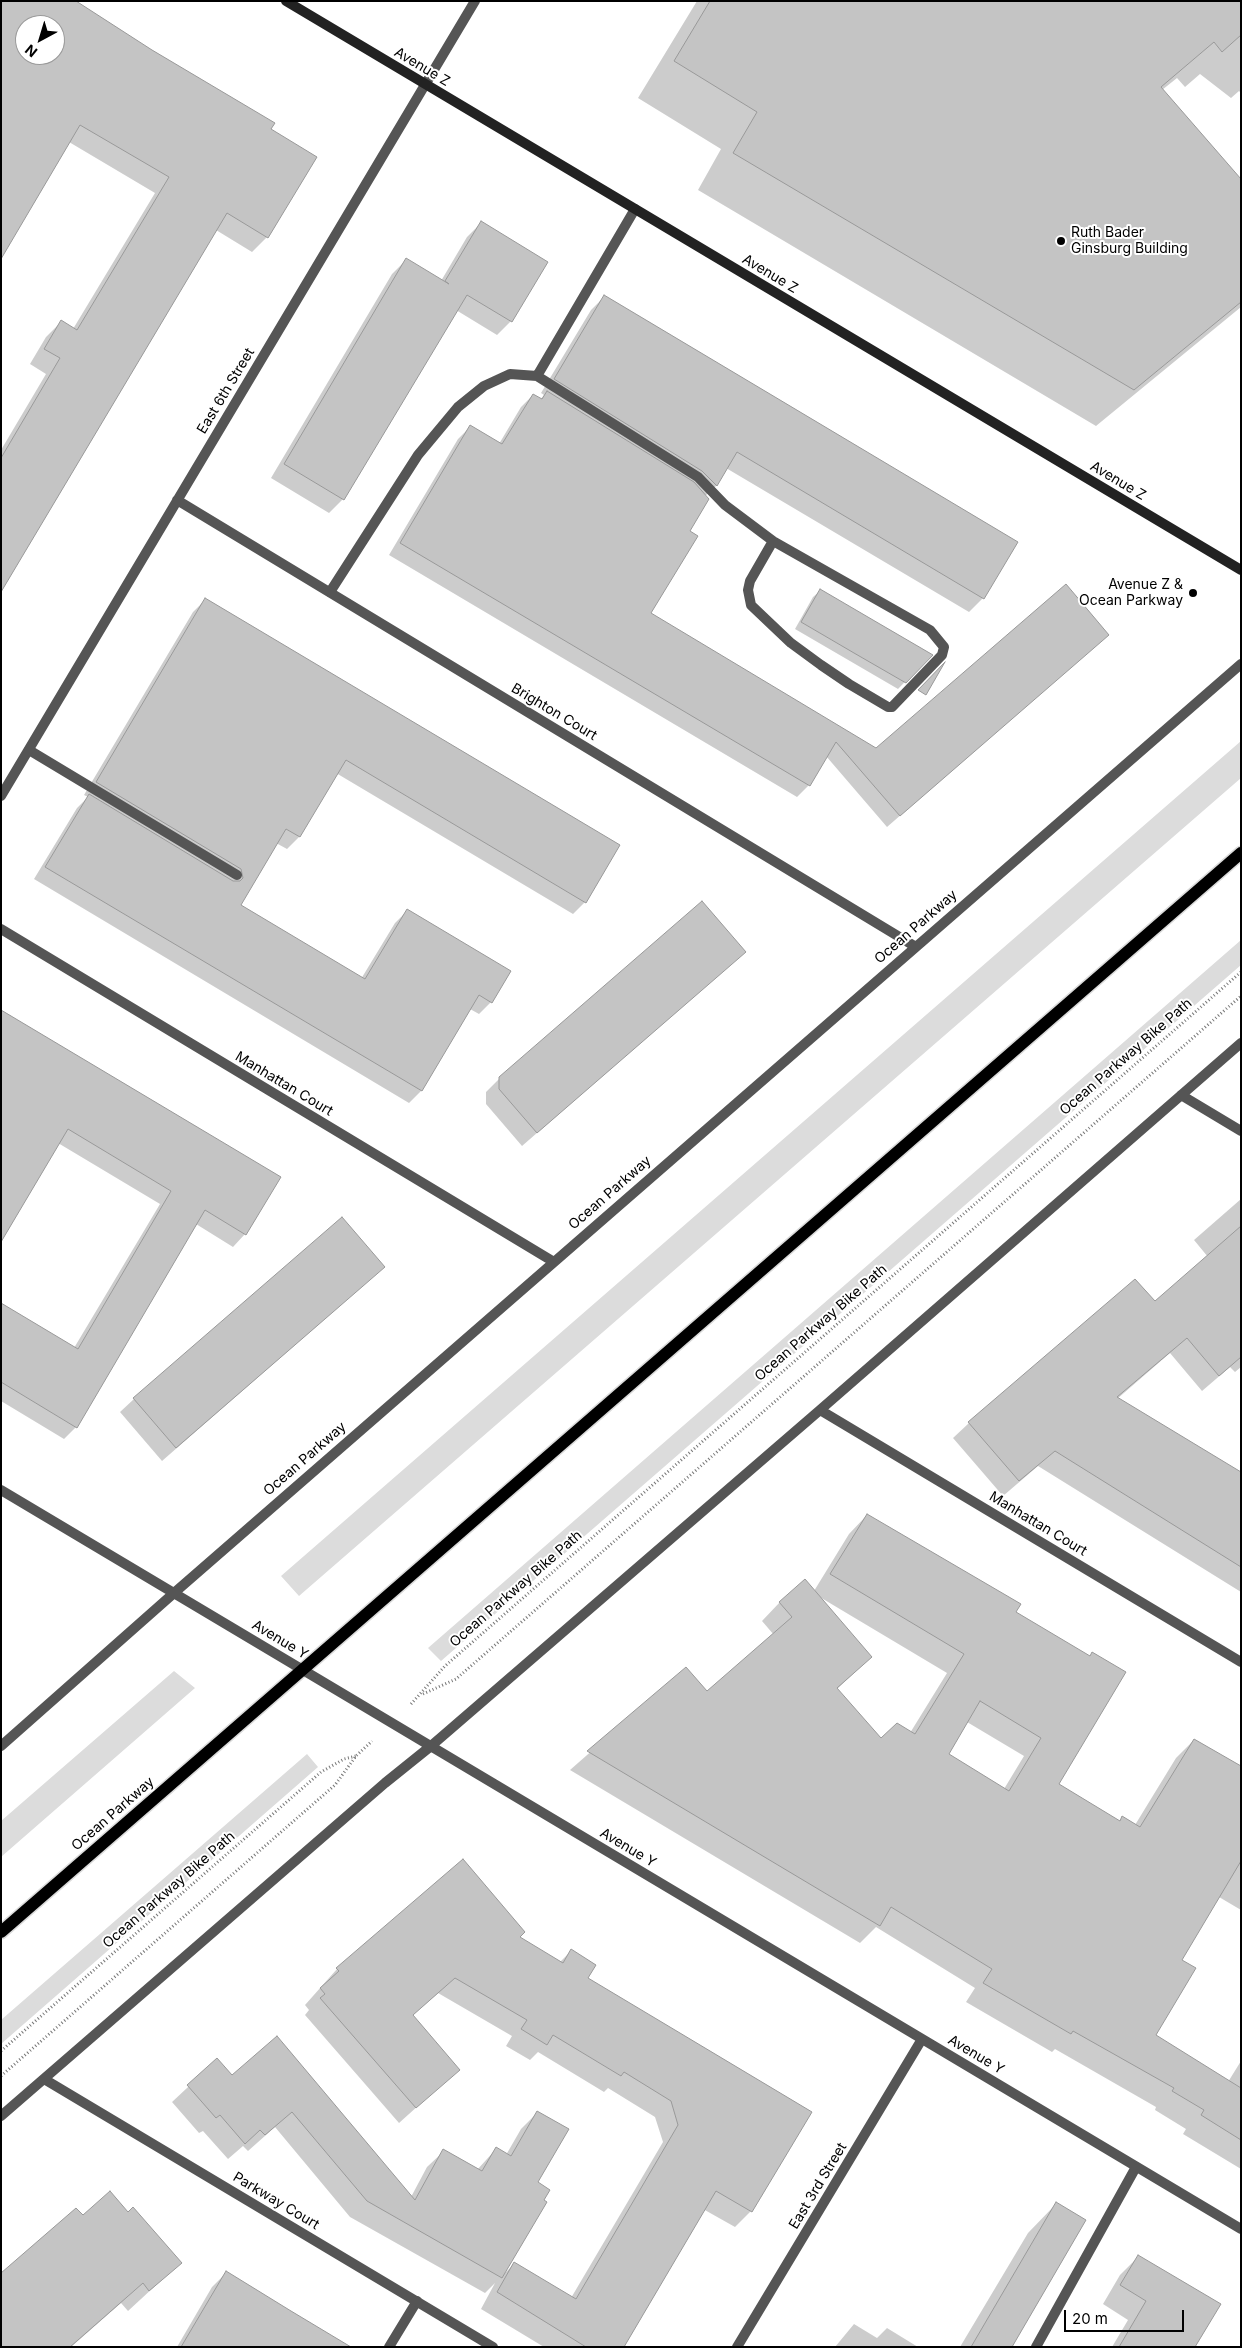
<!DOCTYPE html>
<style>
body{margin:0}
#map{position:relative;width:1242px;height:2348px;overflow:hidden;background:#fff;font-family:Inter,sans-serif}
canvas{display:block}
.frame{position:absolute;inset:0;border:2px solid #000;pointer-events:none}
.north{position:absolute;left:15px;top:15px;width:50px;height:50px;box-sizing:border-box;background:#fff;border:1px solid #999;border-radius:50%;rotate:219deg;font-size:14px;font-weight:700;line-height:20px;text-align:center;color:#000}
.north::after{content:'';display:block;margin:auto;width:18px;height:22px;background:#000;clip-path:polygon(50% 0,100% 100%,50% 72%,0 100%)}
.scale{position:absolute;left:1064px;top:2310px;width:120px;height:22px;box-sizing:border-box;border:2px solid #000;border-top:0;padding-left:6px;font-size:15px;line-height:18px;white-space:nowrap;color:#000;-webkit-text-stroke:4px #fff;paint-order:stroke}
</style>
<div id="map">
<canvas width="1242" height="2348"></canvas>
<div class="frame"></div>
<div class="north">N</div>
<div class="scale">20 m</div>
</div>
<script>
const g = document.querySelector('canvas').getContext('2d');
g.lineJoin = 'round';
function paint(path, color) { g.fillStyle = color; g.fill(path, 'evenodd'); }
const toPath = rows => new Path2D(rows.map(r => 'M' + r).join(''));
function strokePath(path, color, width, dash) { g.strokeStyle = color; g.lineWidth = width; g.lineCap = dash ? 'butt' : 'round'; g.setLineDash(dash || []); g.stroke(path); }
function drawText(font, color, halo, rows, align = 'center') {
  g.font = font + ' Inter,sans-serif'; g.lineWidth = 4; g.setLineDash([]); g.textBaseline = 'middle'; g.strokeStyle = halo; g.fillStyle = color; for (const [text, x, y, turn = 0] of rows) {
    g.save(); g.translate(x, y); g.rotate((+turn || 0) * Math.PI / 180); g.textAlign = isNaN(turn) ? turn : align; if (halo) g.strokeText(text, 0, 0); g.fillText(text, 0, 0); g.restore();
  }
}
const green = toPath([
 [1241,741,1241,778,299,1596,281,1576],
 [1241,940,1241,965,441,1661,428,1648],
 [174,1671,195,1688,1,1857,1,1821],
 [307,1754,318,1767,1,2044,1,2020]
]);
const shadow = toPath([
 [1,1,105,22,273,123,269,130,267,237,252,252,216,230,1,590,1,450,46,374,30,364,46,337,61,322,73,329,155,193,69,142,1,257],
 [25,25,55,25,55,55,25,55],
 [697,1,1241,1,1241,93,1239,91,1231,98,1200,74,1185,87,1177,78,1162,90,1241,181,1241,307,1096,426,698,190,721,149,638,98],
 [481,223,511,321,497,335,456,310,343,499,329,513,271,478,392,274,406,260,441,281,467,237],
 [605,296,1017,542,983,598,969,612,726,468,716,486,705,496,649,614,877,750,1108,635,887,827,826,756,809,785,797,797,389,555,458,439,470,427,499,444,521,407,533,395,540,400,544,395,541,393,591,310],
 [820,591,931,655,898,689,795,629,813,597],
 [206,599,585,902,573,914,336,773,299,837,287,849,276,843,239,905,361,979,395,923,408,910,491,1002,479,1014,470,1009,421,1091,409,1103,34,879,77,808,88,797,84,795,193,612],
 [745,952,522,1146,486,1104,486,1092,500,1078],
 [1,1013,245,1234,233,1247,196,1224,76,1427,64,1439,1,1401,1,1305,74,1348,160,1204,58,1143],
 [1241,1199,1241,1367,1235,1372,1230,1367,1202,1391,1170,1353,1117,1399,1241,1490,1241,1592,1038,1466,1003,1496,953,1438,969,1423,1154,1303,1208,1257,1194,1240],
 [384,1267,162,1461,120,1412,134,1399],
 [867,1515,1014,1612,1057,1785,1119,1822,1123,1818,1135,1825,1176,1758,1194,1740,1241,1768,1241,1910,1219,1897,1180,1960,1154,2035,1228,2082,1241,2061,1241,2169,1183,2134,1186,2129,1155,2110,1156,2107,1055,2049,1052,2052,966,2002,975,1988,876,1927,860,1943,570,1770,686,1668,707,1692,774,1635,762,1621,780,1602,814,1591,849,1534],
 [818,1596,947,1673,910,1733,880,1740,837,1689,871,1657],
 [967,1722,1024,1756,1004,1789,947,1754],
 [463,1861,518,1937,560,1962,571,1951,586,1978,751,2211,735,2227,703,2209,623,2347,544,2347,481,2309,495,2283,485,2293,350,2217,275,2127,248,2151,243,2146,228,2159,203,2131,199,2133,172,2102,217,2060,232,2077,277,2037,411,2197,427,2167,444,2151,477,2170,496,2149,506,2155,521,2129,538,2112,536,2183,504,2274,514,2264,571,2298,663,2142,655,2117,608,2088,604,2092,538,2052,530,2060,506,2046,512,2036,438,1993,412,2016,458,2070,399,2123,305,2015,309,2010,305,2005,337,1969],
 [1056,2204,1009,2347,960,2347,1028,2233],
 [128,2213,180,2263,128,2311,121,2303,71,2347,1,2347,83,2217],
 [1138,2257,1194,2347,1112,2347,1128,2320,1103,2304,1120,2275],
 [226,2273,318,2347,177,2347,212,2287],
 [854,2324,877,2338,887,2328,918,2347,835,2347]
]);
const building = toPath([
 [1,1,76,1,152,50,275,123,271,129,317,157,268,238,227,213,1,592,1,458,60,358,44,349,61,320,77,330,169,177,80,125,1,259,1,1],
 [25,25,55,25,55,55,25,55,25,25],
 [710,1,1241,1,1241,35,1222,52,1214,42,1161,87,1241,179,1241,302,1134,390,733,153,757,112,674,61,710,1],
 [481,221,548,262,512,322,467,295,344,500,284,464,406,258,449,284,445,281,481,221],
 [604,295,1018,542,984,599,737,452,717,486,702,471,554,379,604,295],
 [547,391,694,482,709,499,690,531,698,536,651,613,876,748,1066,584,1109,635,900,816,836,742,810,786,400,543,470,425,502,444,533,394,542,399,547,391],
 [820,589,873,620,933,655,906,683,854,653,801,622,820,589],
 [205,598,620,845,586,903,346,760,300,837,286,829,241,905,365,979,407,909,511,971,492,1003,479,995,422,1091,45,867,89,794,233,881,240,881,243,878,241,869,96,782,205,598],
 [945,662,926,695,918,690,945,662],
 [702,901,746,952,537,1133,499,1089,499,1077,702,901],
 [1,1010,281,1177,246,1235,205,1210,77,1428,1,1382,1,1303,78,1349,171,1191,68,1129,1,1242,1,1010],
 [342,1217,385,1267,176,1448,133,1398,342,1217],
 [1241,1226,1241,1357,1219,1376,1187,1338,1117,1397,1241,1472,1241,1567,1055,1451,1019,1481,968,1422,1135,1279,1155,1301,1241,1226],
 [867,1514,1021,1604,1016,1612,1090,1656,1092,1652,1126,1672,1059,1784,1120,1821,1122,1816,1140,1827,1194,1739,1241,1766,1241,1861,1182,1960,1196,1968,1156,2035,1241,2088,1241,2140,1201,2115,1204,2110,1172,2091,1174,2088,1073,2031,1071,2034,983,1983,992,1969,891,1907,880,1926,587,1751,686,1667,707,1691,792,1617,779,1602,805,1579,872,1657,837,1688,881,1738,897,1723,915,1734,964,1654,830,1574,867,1514],
 [980,1701,1041,1738,1009,1791,949,1754,980,1701],
 [463,1859,525,1932,520,1937,563,1963,571,1949,596,1965,588,1978,812,2112,752,2212,716,2191,624,2347,586,2347,497,2292,514,2262,576,2299,678,2125,671,2101,624,2072,621,2076,553,2035,547,2045,521,2029,527,2020,455,1978,413,2015,460,2070,416,2108,320,1998,325,1994,320,1988,339,1971,336,1968,463,1859],
 [277,2036,415,2200,443,2149,482,2171,496,2147,511,2156,537,2111,569,2129,538,2182,550,2190,544,2200,547,2202,502,2278,367,2201,292,2112,265,2135,260,2130,245,2144,220,2115,216,2118,187,2085,217,2058,232,2075,277,2036],
 [110,2191,128,2212,133,2207,182,2263,149,2291,143,2283,70,2347,1,2347,1,2273,76,2208,83,2215,110,2191],
 [1056,2202,1086,2220,1012,2347,971,2347,1056,2202],
 [1138,2255,1221,2304,1195,2347,1119,2347,1146,2301,1120,2285,1138,2255],
 [226,2271,291,2311,351,2347,181,2347,226,2271]
]);
const path = toPath([
 [423,1694,456,1679,1241,996],
 [411,1704,445,1666,1241,972],
 [1,2051,321,1772,344,1759,356,1756],
 [1,2076,335,1785,356,1756,372,1741]
]);
const lane = toPath([
 [635,209,537,376,698,477,725,505,773,541,930,630,944,647,942,655,892,707,888,707,849,684,821,665,791,643,751,605,748,590,750,581,773,541],
 [330,592,418,455,458,407,484,386,510,374,537,376],
 [29,750,237,875],
 [389,2347,417,2301],
 [1036,2347,1136,2167]
]);
const street = toPath([
 [177,500,916,947],
 [1,796,475,1],
 [1,929,554,1262],
 [1181,1095,1241,1131],
 [820,1410,1241,1662],
 [1,1490,1241,2229],
 [1,1746,174,1593,1241,664],
 [44,2079,493,2347],
 [1,2116,385,1783,431,1746,820,1410,1241,1043],
 [737,2347,922,2039]
]);
const secondary = toPath([
 [286,1,1241,570]
]);
const primary = toPath([
 [1,1932,1241,853]
]);
const markers = [
 [1061,241,5,"#000"],
 [1193,593,5,"#000"]
];
const streetNames = [
 ["Avenue Z",422,67,31],
 ["Avenue Z",770,274,31],
 ["East 6th Street",226,391,-59],
 ["Avenue Z",1118,481,31],
 ["Brighton Court",554,712,31],
 ["Ocean Parkway",916,927,-41],
 ["Ocean Parkway Bike Path",1126,1057,-41],
 ["Manhattan Court",284,1084,31],
 ["Ocean Parkway",610,1193,-41],
 ["Ocean Parkway Bike Path",821,1323,-41],
 ["Ocean Parkway",305,1459,-41],
 ["Manhattan Court",1038,1524,31],
 ["Ocean Parkway Bike Path",516,1589,-41],
 ["Avenue Y",280,1640,31],
 ["Ocean Parkway",113,1814,-41],
 ["Avenue Y",628,1848,31],
 ["Ocean Parkway Bike Path",169,1890,-41],
 ["Avenue Y",976,2055,31],
 ["East 3rd Street",818,2186,-59],
 ["Parkway Court",276,2201,31]
];
const poiNames = [
 ["Ruth Bader",1071,233],
 ["Ginsburg Building",1071,249],
 ["Avenue Z &",1183,585,"right"],
 ["Ocean Parkway",1183,601,"right"]
];
paint(green, '#dcdcdc');
paint(shadow, '#0003');
paint(building, '#c4c4c4');
strokePath(building, '#999', 1);
strokePath(primary, '#dbdbdb', 15);
strokePath(path, '#777', 3, [1, 2.5]);
strokePath(lane, '#555', 10);
strokePath(street, '#555', 10);
strokePath(secondary, '#222', 10);
strokePath(primary, '#000', 12);
for (const [x, y, r, color] of markers) { const dot = new Path2D(); dot.arc(x, y, r, 0, 2 * Math.PI); g.fillStyle = color; g.fill(dot); strokePath(dot, '#fff', 2); }
drawText('14px', '#000', '#fff', streetNames);
drawText('14px', '#000', '#fff', poiNames, 'left');
</script>
